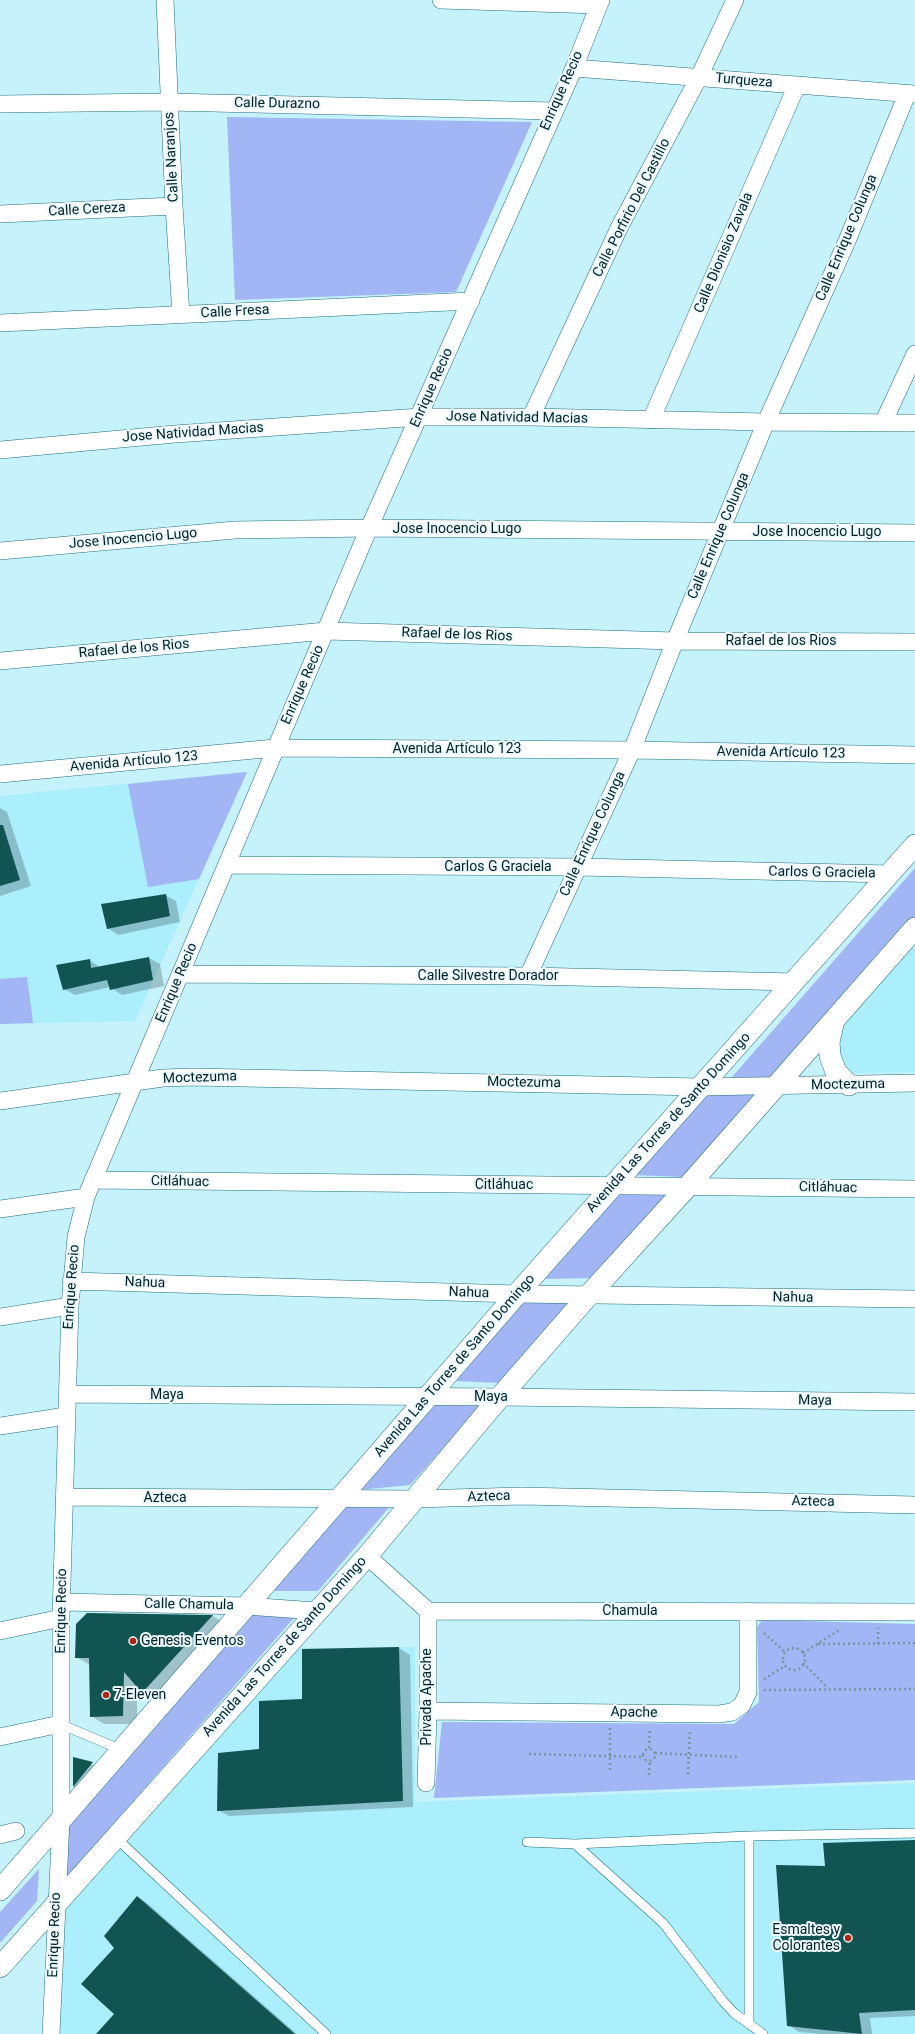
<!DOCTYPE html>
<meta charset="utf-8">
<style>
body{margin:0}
canvas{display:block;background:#c6f2fb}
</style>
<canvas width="915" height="2034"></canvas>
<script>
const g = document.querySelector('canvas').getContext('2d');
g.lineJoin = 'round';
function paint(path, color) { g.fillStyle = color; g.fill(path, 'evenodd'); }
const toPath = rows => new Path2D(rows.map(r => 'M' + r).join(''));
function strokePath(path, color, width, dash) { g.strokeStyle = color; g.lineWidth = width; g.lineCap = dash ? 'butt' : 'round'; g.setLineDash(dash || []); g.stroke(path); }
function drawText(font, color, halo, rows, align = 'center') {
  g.font = font + ' Roboto,sans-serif'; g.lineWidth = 4; g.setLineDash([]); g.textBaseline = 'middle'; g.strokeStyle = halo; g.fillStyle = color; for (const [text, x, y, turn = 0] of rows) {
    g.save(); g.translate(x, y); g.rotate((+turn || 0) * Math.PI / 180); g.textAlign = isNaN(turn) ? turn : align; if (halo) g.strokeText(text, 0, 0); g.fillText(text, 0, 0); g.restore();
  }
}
const built = toPath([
 [247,772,135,1021,0,1024,0,796],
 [915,940,915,1072,851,1073,839,1060,834,1032],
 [415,1647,415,1802,915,1783,915,2034,60,2034,65,1906,115,1855,295,1649]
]);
const green = toPath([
 [227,117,532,122,456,292,235,300],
 [247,772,199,879,148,887,128,784],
 [915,868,915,921,775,1079,732,1077],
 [27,977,33,1023,0,1024,0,979],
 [756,1092,683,1177,634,1175,705,1093],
 [618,1193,665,1195,592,1278,544,1279],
 [523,1301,570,1302,500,1383,456,1381],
 [439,1398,488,1398,410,1485,359,1490],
 [345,1505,391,1505,318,1591,268,1591],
 [251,1609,300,1611,64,1880,69,1820],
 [762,1620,915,1624,915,1780,434,1798,442,1722,734,1724,759,1702,757,1627],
 [39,1869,37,1901,0,1943,0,1912]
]);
const shadow = toPath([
 [0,808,7,812,31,886,0,896],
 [165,895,176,901,180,922,118,935,108,928],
 [149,958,160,964,164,986,122,995,110,987,75,995,64,989,89,960,100,967],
 [87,1614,213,1616,226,1624,156,1700,143,1692,137,1686,137,1724,104,1724,91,1716,90,1665,76,1657],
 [399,1648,410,1655,413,1807,229,1816,218,1810,260,1750],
 [74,1758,99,1767,81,1791,74,1787],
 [915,1841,915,2016,870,2018,872,2034,822,2034,799,2032,788,2025,826,1867],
 [138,1897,148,1904,297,2034,97,2034,115,2014]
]);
const building = toPath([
 [0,825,3,825,20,880,0,886],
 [166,894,170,916,107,929,101,904],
 [149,957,153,980,110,990,107,980,63,990,56,965,90,959,91,968],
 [87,1613,213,1615,142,1693,124,1672,123,1716,90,1717,89,1658,75,1658,76,1624],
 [399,1647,403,1801,217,1811,218,1753,259,1749,259,1701,302,1699,302,1649],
 [73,1757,93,1762,73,1787],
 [915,1840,915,2010,859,2013,862,2034,787,2026,776,1865,825,1866,823,1843],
 [137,1896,295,2034,96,2034,114,2014,81,1984,114,1948,104,1936]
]);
const path = toPath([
 [764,1633,785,1652],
 [818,1644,915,1643],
 [878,1644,878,1628],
 '783 1659a11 11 0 1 1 22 0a11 11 0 1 1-22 0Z',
 [803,1653,841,1629],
 [803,1663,828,1688],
 [764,1679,785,1666],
 [764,1690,915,1689],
 [610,1728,610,1773],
 [649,1748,650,1729],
 '643 1755a6 6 0 1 1 12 0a6 6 0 1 1-12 0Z',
 [655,1753,739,1757],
 [529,1754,643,1757],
 [688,1774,690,1730],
 [649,1775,650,1761]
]);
const service = toPath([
 [60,1724,122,1750],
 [115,1837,326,2034],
 [527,1842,575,1844,749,1836,915,1833],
 [575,1844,663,1923,723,2001,734,2013,763,2034],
 [749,2024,749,1836]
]);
const minor = toPath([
 [165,0,174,206,181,315],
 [441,0,599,5],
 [574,68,915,94],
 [0,104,169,102,553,111],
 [0,214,174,206],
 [0,323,471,301],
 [531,417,619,228,699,77,735,0],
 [651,420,797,85],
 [883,423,915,354],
 [0,450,175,434,420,417,531,417,766,422,915,423],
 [0,551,235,530,369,528,915,533],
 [0,661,326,631,675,641,915,642],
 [0,774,275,748,632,750,915,755],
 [227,865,579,867,890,874],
 [181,974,528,976,795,982],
 [528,976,632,750,675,641,766,422,847,241,907,94],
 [0,1101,163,1078,192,1077,701,1087,915,1083],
 [93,1180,915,1189],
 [0,1209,86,1197],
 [71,1281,517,1294,915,1299],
 [0,1317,70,1306],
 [67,1394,500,1397,915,1402],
 [0,1426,66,1416],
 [64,1497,414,1499,522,1496,915,1505],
 [367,1556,428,1611,915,1612],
 [62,1602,246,1606,316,1611],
 [0,1631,61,1618],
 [428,1711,719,1714,732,1712,742,1705,748,1692,748,1611],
 [0,1737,60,1724],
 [426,1783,428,1711,428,1611],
 [0,1835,16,1831],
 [51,2034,61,1820,61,1618,70,1306,76,1237,86,1197,369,528,574,68,601,0]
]);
const tertiary = toPath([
 [834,1020,829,1042,830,1056,836,1072,849,1085],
 [0,1890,517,1294,915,845],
 [0,1967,367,1556,500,1397,588,1296,689,1185,915,928]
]);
const markers = [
 [133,1641,4,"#b22410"],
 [106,1695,4,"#b22410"],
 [848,1938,4,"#b22410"]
];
const streetNames = [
 ["Turqueza",744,81,5],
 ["Enrique Recio",562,91,-66],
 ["Calle Durazno",277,104,1],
 ["Calle Naranjos",172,157,-93],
 ["Calle Porfirio Del Castillo",632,208,-63],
 ["Calle Cereza",87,210,-3],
 ["Calle Enrique Colunga",847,238,-67],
 ["Calle Dionisio Zavala",724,253,-67],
 ["Calle Fresa",235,312,-3],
 ["Enrique Recio",432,388,-66],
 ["Jose Natividad Macias",517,418,1],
 ["Jose Natividad Macias",193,433,-4],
 ["Jose Inocencio Lugo",457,529],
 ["Jose Inocencio Lugo",817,532],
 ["Calle Enrique Colunga",719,536,-67],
 ["Jose Inocencio Lugo",133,539,-5],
 ["Rafael de los Rios",457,635,2],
 ["Rafael de los Rios",781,641],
 ["Rafael de los Rios",134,649,-5],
 ["Enrique Recio",303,685,-66],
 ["Avenida Artículo 123",457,749],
 ["Avenida Artículo 123",781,753,1],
 ["Avenida Artículo 123",134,762,-5],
 ["Calle Enrique Colunga",593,834,-65],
 ["Carlos G Graciela",498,867],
 ["Carlos G Graciela",822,873,1],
 ["Calle Silvestre Dorador",488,976],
 ["Enrique Recio",177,983,-67],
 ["Moctezuma",200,1078,-2],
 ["Moctezuma",524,1083,1],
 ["Moctezuma",848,1085,-1],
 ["Avenida Las Torres de Santo Domingo",669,1123,-48],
 ["Citláhuac",180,1182,1],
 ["Citláhuac",504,1185],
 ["Citláhuac",828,1188,1],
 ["Nahua",145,1283,2],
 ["Enrique Recio",72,1287,-86],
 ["Nahua",469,1293,2],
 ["Nahua",793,1298,1],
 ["Avenida Las Torres de Santo Domingo",455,1366,-49],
 ["Maya",167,1395],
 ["Maya",491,1397],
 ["Maya",815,1401,1],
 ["Azteca",489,1497,-2],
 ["Azteca",165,1498],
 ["Azteca",813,1502,1],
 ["Calle Chamula",189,1605,1],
 ["Enrique Recio",62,1611,-89],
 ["Chamula",630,1611],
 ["Avenida Las Torres de Santo Domingo",285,1647,-48],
 ["Privada Apache",427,1697,-90],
 ["Apache",634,1713,1],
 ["Enrique Recio",55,1935,-88]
];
const poiNames = [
 ["Genesis Eventos",141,1641],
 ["7-Eleven",114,1695],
 ["Esmaltes y",840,1930,"right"],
 ["Colorantes",840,1946,"right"]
];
paint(built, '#abeefc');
paint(green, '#a2b5f5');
paint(shadow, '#0003');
paint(building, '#125452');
strokePath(service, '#1e6e7c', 10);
strokePath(minor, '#1e6e7c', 18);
strokePath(tertiary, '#1e6e7c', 22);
strokePath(path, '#7198a0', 2.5, [2, 3]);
strokePath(service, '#fff', 9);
strokePath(minor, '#fff', 17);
strokePath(tertiary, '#fff', 21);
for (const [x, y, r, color] of markers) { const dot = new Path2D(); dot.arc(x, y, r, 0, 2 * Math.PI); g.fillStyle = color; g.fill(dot); strokePath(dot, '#ebf9fc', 1.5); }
drawText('14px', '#002025', '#ebf9fc', streetNames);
drawText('14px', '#002025', '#ebf9fc', poiNames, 'left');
</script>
